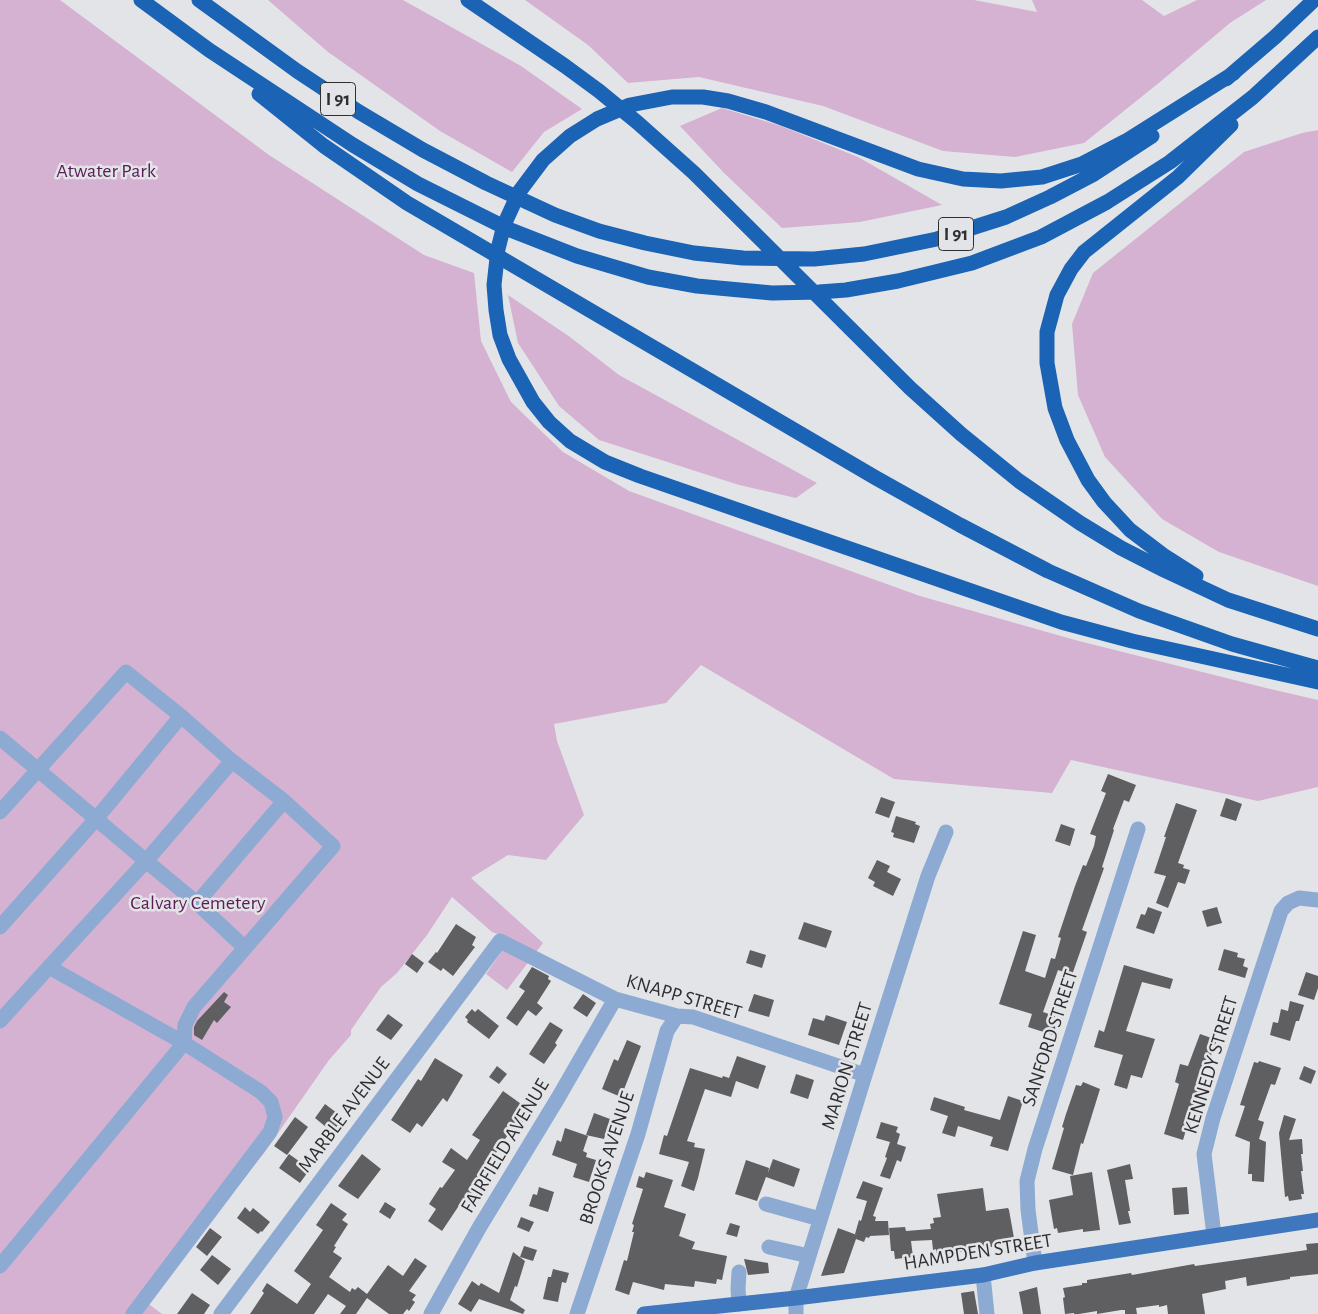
<!DOCTYPE html>
<style>
body{margin:0}
canvas{display:block;background:#e3e4e7}
</style>
<canvas width="1318" height="1314"></canvas>
<script>
const g = document.querySelector('canvas').getContext('2d');
g.lineJoin = 'round';
function paint(path, color) { g.fillStyle = color; g.fill(path, 'evenodd'); }
const toPath = rows => new Path2D(rows.map(r => 'M' + r).join(''));
function strokePath(path, color, width, dash) { g.strokeStyle = color; g.lineWidth = width; g.lineCap = dash ? 'butt' : 'round'; g.setLineDash(dash || []); g.stroke(path); }
function drawText(font, color, halo, rows, align = 'center') {
  g.font = font + ' "Alegreya Sans",sans-serif'; g.lineWidth = 5; g.setLineDash([]); g.textBaseline = 'middle'; g.strokeStyle = halo; g.fillStyle = color; for (const [text, x, y, turn = 0] of rows) {
    g.save(); g.translate(x, y); g.rotate((+turn || 0) * Math.PI / 180); g.textAlign = isNaN(turn) ? turn : align; if (halo) g.strokeText(text, 0, 0); g.fillText(text, 0, 0); g.restore();
  }
}
const green = toPath([
 [0,0,60,0,269,155,424,255,474,273,481,341,511,402,563,452,629,491,920,596,1075,640,1266,688,1318,700,1318,787,1258,801,1071,760,1052,793,894,779,701,665,666,703,554,724,557,741,584,815,546,860,508,855,471,878,543,943,507,990,486,974,510,939,492,932,452,897,427,935,397,973,381,987,351,1030,351,1035,329,1060,264,1153,146,1302,162,1314,0,1314],
 [268,0,403,0,521,66,582,109,544,132,512,172,440,131,328,52],
 [525,0,974,0,1037,12,1032,0,1142,0,1164,16,1197,0,1266,0,1230,23,1160,82,1084,143,1015,157,943,151,823,106,699,77,628,83,588,45],
 [722,108,781,126,858,157,942,205,860,222,782,228,724,173,680,126],
 [1318,130,1318,586,1219,552,1162,519,1105,457,1078,395,1072,324,1093,273,1244,152,1302,133],
 [508,295,570,337,619,375,817,483,796,498,739,485,599,440,559,406,518,343]
]);
const building = toPath([
 [1108,774,1136,785,1129,802,1124,800,1113,829,1114,830,1102,867,1104,868,1082,930,1087,932,1072,975,1058,970,1043,1012,1055,1016,1053,1020,1058,1021,1053,1035,1028,1027,1032,1014,999,1004,1023,931,1036,935,1025,971,1045,978,1051,958,1055,959,1061,938,1058,937,1075,886,1083,865,1086,866,1094,846,1096,836,1090,834,1106,793,1101,791],
 [881,797,895,802,889,818,875,813],
 [1226,798,1242,804,1236,821,1220,816],
 [1176,803,1197,810,1178,863,1184,865,1183,868,1190,870,1185,884,1178,882,1168,908,1156,903,1166,876,1154,873,1166,837,1164,837],
 [896,816,916,822,915,824,920,826,914,843,893,837,894,833,891,832],
 [1061,824,1075,829,1070,846,1055,841],
 [877,860,890,866,887,872,901,879,893,896,873,886,875,882,868,878],
 [1148,907,1162,912,1154,934,1136,928,1141,914,1145,915],
 [1217,907,1222,923,1207,927,1202,911],
 [804,922,832,931,826,948,798,939],
 [456,924,476,937,472,945,475,947,453,976,443,968,441,971,428,962,436,952,437,953],
 [1224,949,1238,953,1237,957,1245,959,1243,966,1248,968,1245,978,1218,970],
 [750,950,766,955,762,968,746,963],
 [412,954,424,963,417,973,405,964],
 [1124,965,1173,979,1170,989,1142,982,1126,1031,1155,1039,1142,1078,1131,1075,1127,1089,1114,1085,1123,1055,1094,1047,1099,1030,1104,1032],
 [532,967,549,976,548,979,551,981,537,1003,543,1008,536,1016,528,1010,517,1026,506,1018,525,991,519,987],
 [1306,972,1318,976,1318,988,1314,1000,1298,995],
 [224,992,228,995,224,1002,231,1007,217,1023,214,1020,202,1040,194,1035,194,1027,197,1021],
 [583,994,596,1003,587,1017,573,1008],
 [754,994,774,1000,769,1017,748,1011],
 [1290,1001,1304,1005,1299,1021,1296,1021,1290,1041,1270,1035,1273,1022,1278,1023,1281,1009,1288,1011],
 [472,1009,475,1012,478,1009,499,1026,489,1039,467,1022,468,1020,465,1017],
 [388,1014,403,1025,391,1040,376,1030],
 [826,1015,847,1022,839,1045,808,1035,813,1018,824,1021],
 [550,1022,563,1030,555,1043,557,1045,544,1064,529,1054],
 [1200,1034,1217,1040,1205,1071,1206,1077,1193,1117,1188,1130,1186,1130,1183,1140,1164,1134,1179,1084,1175,1082,1180,1064,1188,1066],
 [627,1040,641,1046,621,1097,602,1089,614,1059,618,1061],
 [737,1056,766,1066,758,1089,736,1081,731,1097,705,1089,687,1141,695,1143,694,1147,705,1149,698,1178,694,1191,681,1186,689,1162,659,1154,664,1135,667,1136,690,1068,722,1078,723,1076,729,1078],
 [435,1058,463,1075,447,1102,443,1098,422,1127,417,1123,410,1133,391,1120,418,1079,421,1081],
 [1259,1061,1281,1068,1275,1085,1271,1084,1258,1120,1264,1122,1259,1139,1266,1142,1264,1182,1252,1181,1252,1174,1248,1174,1250,1142,1235,1136,1245,1106,1240,1105,1254,1062,1258,1063],
 [497,1066,507,1074,499,1084,489,1077],
 [1304,1066,1316,1071,1311,1084,1299,1079],
 [796,1074,814,1080,808,1099,790,1093],
 [1083,1082,1100,1089,1083,1144,1081,1143,1073,1175,1052,1169,1064,1128,1062,1127,1066,1114,1076,1085,1081,1086],
 [503,1091,531,1111,519,1127,515,1124,492,1159,494,1161,464,1203,462,1201,442,1231,428,1221,436,1209,429,1204,440,1187,442,1188,455,1170,442,1162,451,1148,467,1160,480,1140,472,1135],
 [1008,1096,1023,1101,1008,1151,990,1146,993,1137,958,1126,955,1137,942,1133,948,1116,930,1110,934,1097,965,1107,964,1110,1000,1120],
 [325,1104,337,1113,336,1115,342,1120,334,1130,327,1125,326,1127,315,1118],
 [594,1113,610,1119,604,1139,586,1135],
 [1284,1115,1296,1119,1289,1140,1302,1139,1303,1154,1301,1154,1303,1171,1301,1171,1304,1194,1301,1194,1302,1199,1289,1201,1288,1196,1285,1197,1279,1133],
 [295,1117,308,1127,287,1155,274,1146],
 [881,1122,898,1127,896,1132,900,1134,897,1144,906,1147,901,1162,897,1160,890,1179,880,1176,887,1158,885,1157,890,1142,876,1138],
 [565,1128,588,1136,583,1151,587,1153,586,1157,596,1160,589,1182,573,1177,577,1164,552,1155,557,1140,561,1142],
 [289,1154,310,1169,300,1183,279,1168],
 [362,1154,381,1169,358,1199,338,1186],
 [773,1159,800,1169,794,1187,766,1177,757,1201,735,1194,746,1160,769,1168,768,1173],
 [1130,1164,1133,1179,1125,1180,1130,1211,1128,1211,1131,1223,1119,1225,1107,1170],
 [646,1172,673,1180,664,1207,686,1214,679,1236,695,1242,692,1249,727,1256,722,1280,717,1279,716,1284,695,1281,694,1287,665,1284,664,1290,633,1282,629,1295,615,1290,624,1260,627,1261,634,1232,632,1232,634,1225,632,1224,643,1189,636,1187,639,1176,644,1178],
 [1092,1172,1100,1230,1083,1232,1083,1229,1058,1233,1057,1228,1054,1229,1049,1200,1073,1195,1070,1176],
 [863,1181,883,1188,873,1216,876,1217,875,1221,888,1221,889,1235,870,1236,869,1238,866,1237,864,1242,856,1239,844,1273,821,1276,838,1228,857,1235,855,1234,859,1220,861,1221,867,1201,856,1198],
 [539,1187,554,1192,548,1212,529,1206,533,1194,537,1195],
 [1187,1187,1189,1214,1174,1215,1172,1188],
 [983,1188,986,1211,1008,1208,1009,1210,1014,1238,1008,1239,1009,1244,937,1256,936,1249,933,1250,932,1240,911,1241,913,1257,895,1259,894,1251,891,1251,889,1228,905,1227,906,1231,931,1229,930,1224,934,1223,933,1218,941,1217,937,1194],
 [385,1202,396,1209,390,1219,379,1212],
 [331,1203,347,1214,342,1220,348,1224,334,1246,336,1247,333,1252,342,1258,329,1277,350,1292,352,1288,355,1290,358,1287,367,1294,388,1265,403,1276,415,1258,427,1266,409,1291,416,1295,412,1300,415,1302,409,1311,407,1309,403,1314,389,1314,367,1298,356,1314,340,1314,346,1306,328,1294,314,1314,250,1314,264,1293,262,1291,267,1283,297,1304,311,1284,294,1271,323,1230,316,1225],
 [245,1207,250,1212,253,1208,270,1222,262,1232,261,1231,258,1234,237,1218],
 [521,1217,534,1222,529,1232,517,1227],
 [730,1223,740,1226,737,1237,726,1234],
 [210,1228,222,1237,207,1256,196,1247],
 [1318,1243,1318,1274,1290,1277,1290,1279,1247,1286,1246,1277,1225,1281,1226,1289,1202,1294,1205,1314,1168,1314,1167,1305,1159,1307,1159,1305,1136,1308,1137,1314,1125,1314,1125,1310,1121,1310,1097,1314,1097,1311,1079,1314,1074,1314,1074,1313,1065,1314,1063,1298,1065,1297,1063,1288,1082,1285,1082,1283,1087,1283,1087,1280,1131,1273,1132,1275,1194,1264,1195,1266,1307,1250,1306,1244],
 [524,1246,537,1250,533,1261,520,1257],
 [513,1252,525,1261,517,1287,515,1286,510,1300,525,1310,523,1314,479,1299,471,1312,458,1304,472,1281,479,1286,481,1283,499,1293],
 [212,1255,231,1269,218,1285,200,1270],
 [744,1259,768,1263,769,1273,748,1275],
 [553,1269,569,1273,566,1283,562,1282,558,1302,543,1299,548,1277,551,1277],
 [1037,1287,1041,1314,1023,1314,1019,1292],
 [974,1291,978,1314,964,1314,961,1293],
 [192,1293,210,1305,204,1314,177,1314]
]);
const minor = toPath([
 [0,738,146,861,232,761,181,716],
 [232,761,284,801,197,903,245,948,333,846,284,801],
 [0,812,126,672,181,716,96,819,0,927],
 [0,1021,49,967],
 [766,1204,820,1219],
 [1214,1235,1204,1154,1213,1118,1281,911,1288,903,1299,898,1318,900],
 [769,1247,809,1256],
 [1035,1263,1028,1210,1027,1181,1035,1149,1138,829],
 [0,1266,184,1043,185,1025,194,1007,245,948],
 [983,1275,987,1314],
 [739,1304,738,1289,739,1272],
 [133,1314,270,1132,275,1117,271,1102,261,1092,184,1043,49,967,146,861,197,903],
 [221,1314,500,941,615,999,677,1016,693,1017,865,1075],
 [431,1314,479,1228,558,1098,615,999],
 [577,1314,638,1134,667,1031,677,1016],
 [796,1314,796,1298,865,1075,928,876,946,832]
]);
const major = toPath([
 [644,1314,796,1298,983,1275,1035,1263,1318,1220]
]);
const highway = toPath([
 [141,0,209,50,353,145,418,184,508,229,577,256,648,277,697,286,772,293,819,292,846,290,898,281,972,263,1041,237,1107,202,1170,162,1253,97,1318,37],
 [199,0,297,71,359,112,423,150,486,183,555,215,599,231,645,243,694,253,743,258,814,259,864,254,937,239,1006,217,1050,197,1094,174,1152,136],
 [468,0,565,66,599,91,638,123,694,173,910,388,961,434,1019,481,1080,523,1121,548,1164,570,1228,600,1318,629],
 [1234,73,1126,141,1082,164,1042,177,1001,181,963,179,918,169,766,112,728,101,703,97,672,97,630,105,597,119,570,136,543,160,519,192,504,225,498,249,494,285,496,310,500,335,509,359,533,402,549,422,570,441,605,462,640,476,1061,622,1132,641,1318,682],
 [1226,79,1275,37,1314,0],
 [259,94,324,146,407,203,876,478,960,525,1048,571,1139,611,1232,644,1318,668],
 [1196,576,1163,555,1130,530,1104,502,1088,480,1067,440,1055,408,1047,363,1047,332,1057,295,1071,269,1084,252,1178,177,1231,125]
]);
const shields = [
 [338,99,35],
 [956,234,35]
];
const shieldNames = [
 ["I 91",338,99],
 ["I 91",956,234]
];
const parkNames = [
 ["Atwater Park",106,171],
 ["Calvary Cemetery",198,903]
];
const streetNames = [
 ["KNAPP STREET",684,997,16],
 ["SANFORD STREET",1050,1038,-72],
 ["KENNEDY STREET",1211,1065,-73],
 ["MARION STREET",847,1066,-73],
 ["MARBLE AVENUE",344,1115,-53],
 ["FAIRFIELD AVENUE",505,1146,-59],
 ["BROOKS AVENUE",607,1158,-72],
 ["HAMPDEN STREET",978,1252,-9]
];
paint(green, '#d5b2d1');
paint(building, '#5f5e60');
strokePath(minor, '#8caad2', 15);
strokePath(major, '#3e77bd', 15);
strokePath(highway, '#1b63b5', 15);
for (const [x, y, w] of shields) { const box = new Path2D(); box.roundRect(x - w / 2, y - 16.5, w, 33, 4); g.fillStyle = '#e3e4e7'; g.fill(box); strokePath(box, '#2f2f31', 1); }
drawText('bold 19px', '#2f2f31', null, shieldNames);
drawText('20px', '#591c56', '#e3e4e7', parkNames);
drawText('20px', '#2f2f31', '#e3e4e7', streetNames);
</script>
